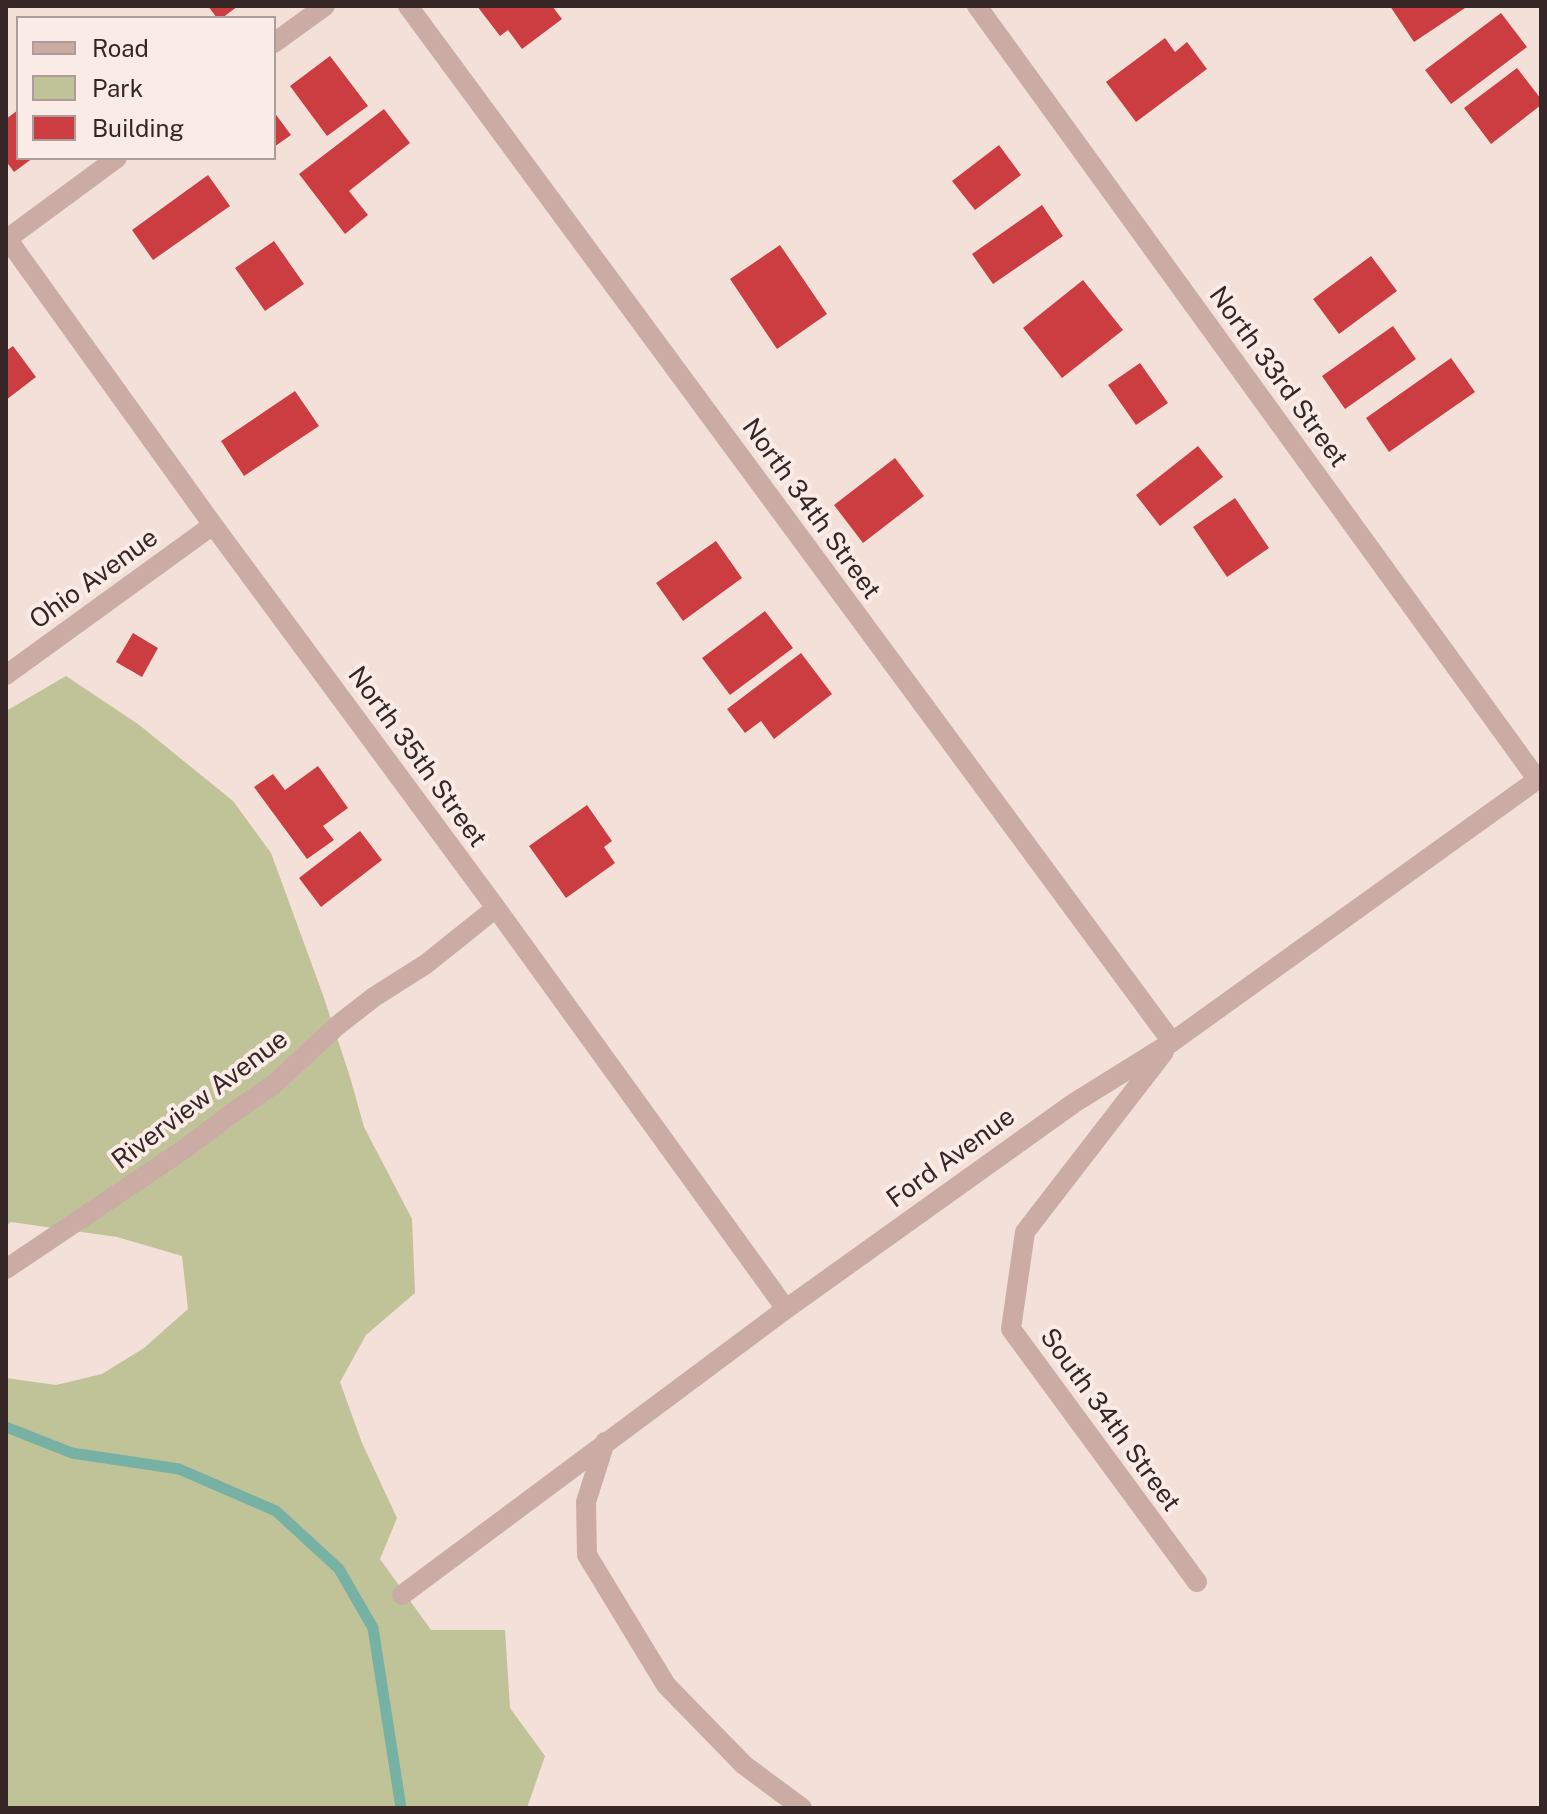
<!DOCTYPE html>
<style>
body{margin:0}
#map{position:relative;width:1547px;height:1814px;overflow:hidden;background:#f3e0d9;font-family:"Public Sans",sans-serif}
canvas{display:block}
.frame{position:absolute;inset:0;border:8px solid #362726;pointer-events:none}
.legend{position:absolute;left:16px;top:16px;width:260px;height:144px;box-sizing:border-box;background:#faebe6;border:2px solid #ac9d99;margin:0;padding:10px 14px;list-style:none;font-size:24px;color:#362726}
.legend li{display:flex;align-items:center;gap:16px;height:40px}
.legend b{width:40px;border:2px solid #ac9d99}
</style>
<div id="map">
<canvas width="1547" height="1814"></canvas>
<div class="frame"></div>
<ul class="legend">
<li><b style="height:10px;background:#cbaca5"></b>Road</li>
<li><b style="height:22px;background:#c0c298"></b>Park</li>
<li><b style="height:22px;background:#cc3d41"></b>Building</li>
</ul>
</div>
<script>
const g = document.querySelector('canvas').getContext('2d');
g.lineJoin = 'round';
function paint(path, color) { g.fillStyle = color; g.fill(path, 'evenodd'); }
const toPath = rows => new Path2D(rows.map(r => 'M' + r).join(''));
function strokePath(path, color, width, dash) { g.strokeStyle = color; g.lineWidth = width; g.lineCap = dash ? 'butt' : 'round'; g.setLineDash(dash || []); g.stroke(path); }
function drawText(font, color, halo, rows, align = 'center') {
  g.font = font + ' "Public Sans",sans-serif'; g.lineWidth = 8; g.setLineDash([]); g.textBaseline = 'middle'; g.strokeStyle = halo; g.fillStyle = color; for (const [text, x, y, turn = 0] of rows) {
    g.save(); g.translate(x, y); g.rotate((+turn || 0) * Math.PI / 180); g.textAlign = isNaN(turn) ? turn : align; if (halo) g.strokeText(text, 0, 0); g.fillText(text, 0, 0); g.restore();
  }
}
const green = toPath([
 [66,676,138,724,233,801,271,853,323,995,350,1077,364,1127,412,1219,415,1293,366,1335,340,1382,362,1443,397,1518,380,1559,431,1630,505,1630,510,1708,545,1756,527,1808,6,1808,6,1378,56,1385,102,1374,144,1348,188,1309,182,1256,117,1237,11,1222,6,1226,6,711]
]);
const stream = toPath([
 [6,1427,72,1453,179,1469,276,1511,339,1569,373,1628,401,1808]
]);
const building = toPath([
 [208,6,238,6,222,18,217,18],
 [477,6,552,6,562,19,522,49,508,30,500,36],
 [1390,6,1468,6,1414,42],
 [1501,13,1527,47,1451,104,1425,70],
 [1165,38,1175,52,1187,42,1207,69,1136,122,1106,82],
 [330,56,368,106,327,136,290,86],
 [1517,68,1541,99,1541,105,1491,144,1464,108],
 [384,109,410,143,349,191,368,215,345,234,299,174],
 [18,110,18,158,33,158,14,172,6,161,6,119],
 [274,112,291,135,274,147],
 [999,145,1021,175,975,210,952,181],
 [208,175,230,206,153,260,132,230],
 [1042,205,1063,236,993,284,972,254],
 [274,241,304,284,265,311,235,268],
 [780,245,827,314,777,349,730,279],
 [1371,256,1397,291,1339,334,1313,299],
 [1083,280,1123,330,1062,378,1023,328],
 [1393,326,1416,359,1345,409,1322,376],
 [13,346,36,377,6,400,6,351],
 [1451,358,1475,392,1389,452,1366,418],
 [1140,363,1168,403,1136,425,1108,385],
 [295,391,319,426,244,476,221,441],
 [1198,446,1223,477,1160,526,1136,495],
 [895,458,924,496,863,543,834,505],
 [1235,498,1269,548,1227,577,1193,527],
 [716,541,742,578,683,621,656,583],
 [765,611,793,648,730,695,702,658],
 [133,633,158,648,142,677,116,662],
 [801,653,832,694,774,739,761,721,745,733,727,709],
 [318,766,348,808,323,826,334,840,307,859,254,787,273,774,285,790],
 [587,805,612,841,604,847,615,863,566,898,529,846],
 [360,831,382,860,321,907,299,878]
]);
const minor = toPath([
 [408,6,1172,1042],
 [977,6,1537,779],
 [274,43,325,6],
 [6,237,213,525,496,908,786,1309],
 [7,239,117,158],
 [6,675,213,525],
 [1164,1052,1025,1232,1011,1329,1197,1582],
 [6,1269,183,1150,231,1114,274,1084,338,1025,374,997,426,964,496,908],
 [605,1442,586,1502,587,1555,666,1685,744,1765,802,1808],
 [402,1595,786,1309,1074,1103,1172,1042,1541,777]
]);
const streetNames = [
 ["North 33rd Street",1278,377,54],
 ["North 34th Street",811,509,54],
 ["Ohio Avenue",94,579,-36],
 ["North 35th Street",417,757,54],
 ["Riverview Avenue",200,1100,-37],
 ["Ford Avenue",951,1158,-36],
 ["South 34th Street",1110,1420,54]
];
paint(green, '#c0c298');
strokePath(stream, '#77b1a4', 11);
paint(building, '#cc3d41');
strokePath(minor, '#cbaca5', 20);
drawText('26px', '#362726', '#faebe6', streetNames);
</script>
